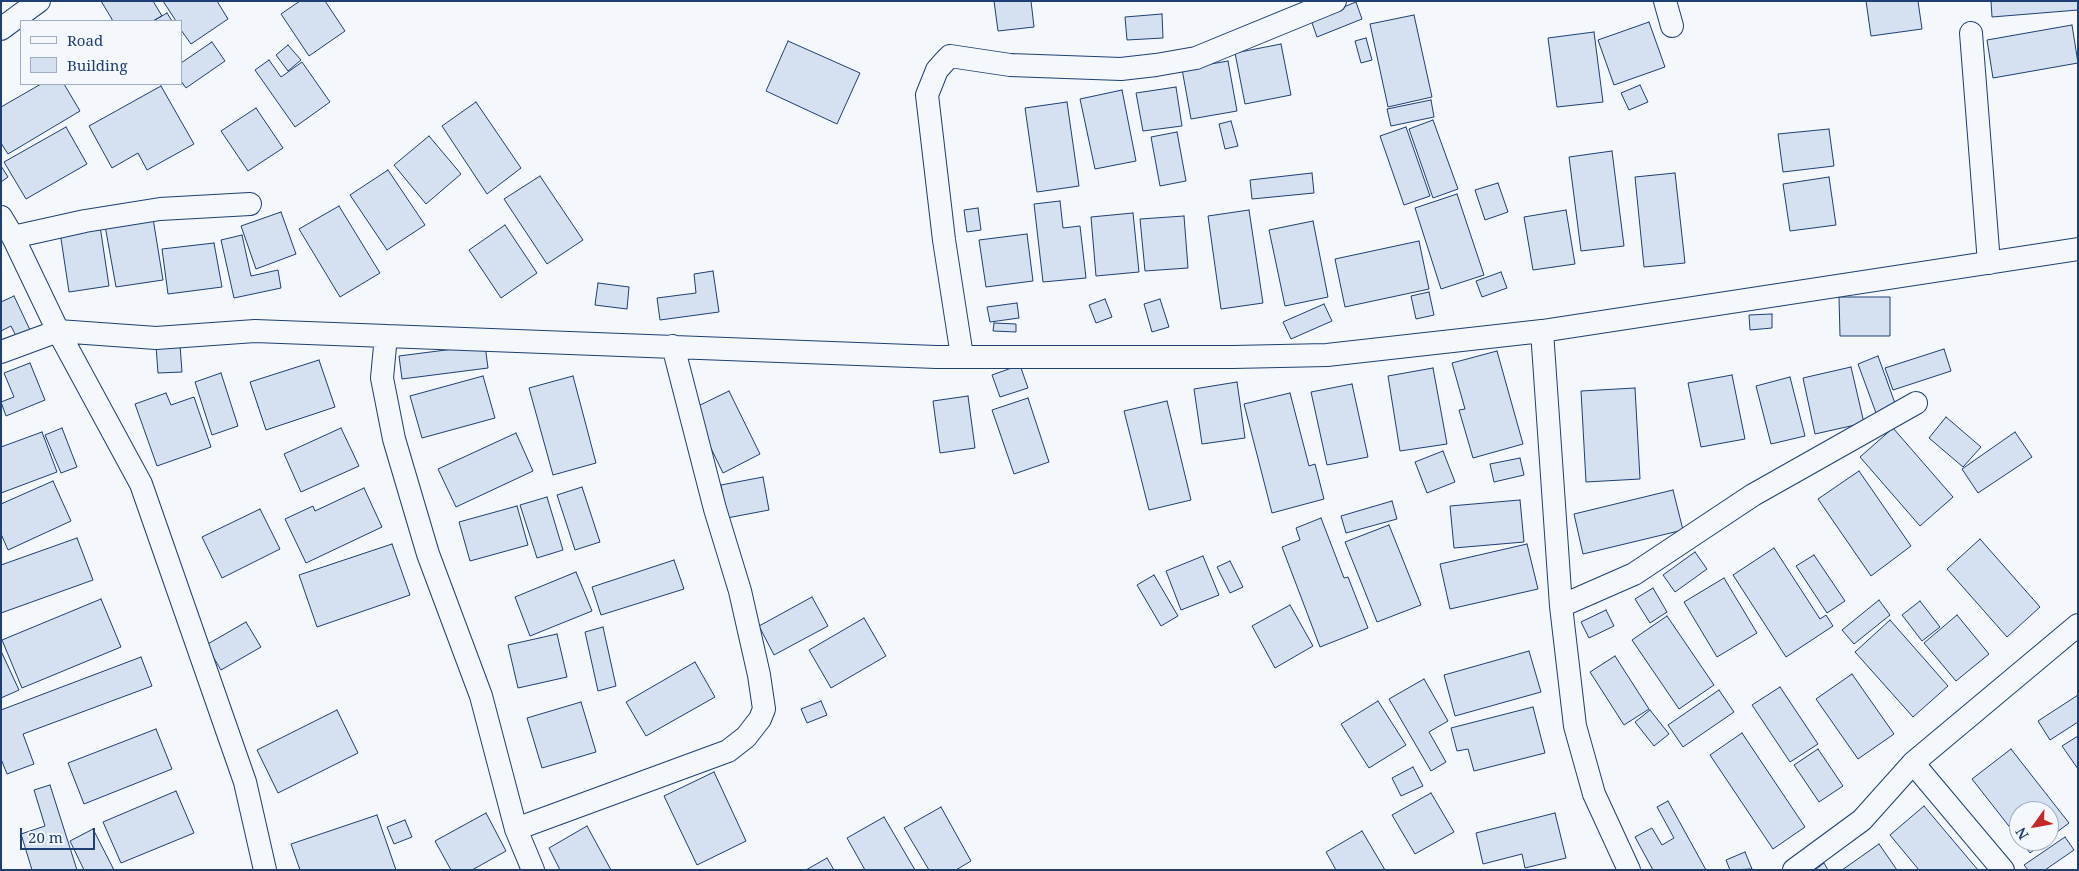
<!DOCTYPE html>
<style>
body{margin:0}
#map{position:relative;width:2079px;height:871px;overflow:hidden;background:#f4f7fb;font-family:"Noto Serif",serif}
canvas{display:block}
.frame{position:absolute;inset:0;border:2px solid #1d3f73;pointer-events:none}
.legend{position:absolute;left:20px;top:20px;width:162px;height:65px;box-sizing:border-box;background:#f4f7fb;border:1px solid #9eadc5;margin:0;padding:6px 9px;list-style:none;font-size:15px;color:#1d3f73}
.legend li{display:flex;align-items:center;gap:10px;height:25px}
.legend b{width:25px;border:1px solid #9eadc5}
.north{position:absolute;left:2009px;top:801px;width:50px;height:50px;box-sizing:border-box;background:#f4f7fb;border:1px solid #9eadc5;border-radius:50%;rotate:238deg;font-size:14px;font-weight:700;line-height:20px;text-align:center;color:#1d3f73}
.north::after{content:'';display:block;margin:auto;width:18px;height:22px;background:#c62828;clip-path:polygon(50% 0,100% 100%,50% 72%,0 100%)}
.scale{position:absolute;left:20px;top:828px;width:75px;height:22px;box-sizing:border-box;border:2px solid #1d3f73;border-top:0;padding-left:6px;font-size:15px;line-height:18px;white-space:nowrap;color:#1d3f73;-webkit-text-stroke:4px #f4f7fb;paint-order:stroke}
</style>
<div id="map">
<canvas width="2079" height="871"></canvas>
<div class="frame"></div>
<ul class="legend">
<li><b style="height:6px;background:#f4f7fb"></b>Road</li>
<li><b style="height:14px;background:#d5e0f0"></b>Building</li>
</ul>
<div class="north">N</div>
<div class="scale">20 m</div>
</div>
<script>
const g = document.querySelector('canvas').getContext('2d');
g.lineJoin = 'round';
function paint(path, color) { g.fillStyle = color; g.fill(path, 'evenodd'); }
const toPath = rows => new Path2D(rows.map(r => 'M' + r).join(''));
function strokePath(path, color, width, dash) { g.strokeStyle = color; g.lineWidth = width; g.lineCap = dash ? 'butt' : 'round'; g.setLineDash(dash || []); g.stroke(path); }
const building = toPath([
 [101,1,153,1,162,16,153,21,113,21,101,1],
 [163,1,217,1,228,19,191,44,181,30,181,21,176,21,163,1],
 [300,1,325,1,345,31,309,56,281,14,300,1],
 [994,1,1031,1,1034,27,998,31,994,1],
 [1866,1,1918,1,1922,29,1871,36,1866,1],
 [1991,1,2078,1,2078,10,1992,17,1991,1],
 [1356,2,1362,19,1317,37,1311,20,1356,2],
 [167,13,172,21,153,21,167,13],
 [1162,14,1163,38,1127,40,1125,17,1162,14],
 [1414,15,1432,97,1388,107,1370,24,1414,15],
 [1649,22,1665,67,1614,85,1598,40,1649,22],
 [2072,25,2078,63,1993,78,1987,40,2072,25],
 [1594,32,1603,102,1557,107,1548,38,1594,32],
 [1366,38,1372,60,1361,63,1355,41,1366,38],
 [788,41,860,73,837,124,766,91,788,41],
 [212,42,225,61,186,88,181,81,181,63,212,42],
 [1281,44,1291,95,1245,104,1235,53,1281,44],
 [288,45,301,60,288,71,276,55,288,45],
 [269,60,281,77,302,62,330,102,295,127,255,70,269,60],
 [1228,61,1237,111,1191,119,1182,69,1228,61],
 [41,84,64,84,80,111,8,154,1,143,1,107,41,84],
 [1640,85,1648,102,1629,110,1621,93,1640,85],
 [161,86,194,144,147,170,138,153,112,168,89,126,161,86],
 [1176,87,1182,126,1143,131,1136,93,1176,87],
 [1122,90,1136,161,1095,169,1080,99,1122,90],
 [1431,100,1434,117,1391,126,1387,109,1431,100],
 [476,102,521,168,487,194,442,126,476,102],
 [1067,102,1079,186,1037,192,1025,108,1067,102],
 [256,108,283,148,248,171,221,131,256,108],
 [1433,120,1458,189,1433,198,1409,129,1433,120],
 [1231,121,1238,146,1225,149,1219,124,1231,121],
 [66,127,87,164,26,199,4,162,66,127],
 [1406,127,1430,196,1404,205,1380,136,1406,127],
 [1829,129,1834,166,1783,172,1778,134,1829,129],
 [1177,132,1186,181,1160,186,1151,137,1177,132],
 [429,136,461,174,426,204,394,165,429,136],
 [1612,151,1624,246,1581,251,1569,157,1612,151],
 [1,166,8,177,1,182,1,166],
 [388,170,425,225,387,250,350,195,388,170],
 [1312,173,1314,193,1252,199,1250,180,1312,173],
 [1675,173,1685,263,1644,267,1635,177,1675,173],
 [540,176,583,240,547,264,504,199,540,176],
 [1829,177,1836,225,1790,231,1783,184,1829,177],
 [1498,183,1508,212,1485,220,1475,190,1498,183],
 [1457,194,1484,275,1441,289,1415,208,1457,194],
 [1060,201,1063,228,1080,226,1086,278,1043,282,1034,204,1060,201],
 [339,206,380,273,340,297,299,229,339,206],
 [978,208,981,230,967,232,964,210,978,208],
 [1249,210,1263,303,1221,309,1208,216,1249,210],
 [1566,210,1575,264,1533,270,1524,217,1566,210],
 [152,212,163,280,116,287,104,220,152,212],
 [281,212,296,254,256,269,241,226,281,212],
 [1133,213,1139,272,1096,276,1091,217,1133,213],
 [1184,216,1188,268,1145,271,1140,219,1184,216],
 [1313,221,1328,297,1285,306,1269,230,1313,221],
 [505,225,537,273,501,298,469,250,505,225],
 [100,226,109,286,69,292,60,232,100,226],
 [1027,234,1033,281,986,287,979,240,1027,234],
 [242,235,251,276,278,270,281,288,234,298,221,240,242,235],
 [1419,241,1429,289,1345,307,1335,259,1419,241],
 [214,243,222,287,168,294,162,249,214,243],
 [713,271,719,312,660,320,657,298,696,293,694,274,713,271],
 [1501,272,1507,288,1482,297,1476,281,1501,272],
 [598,283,629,287,627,309,595,305,598,283],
 [1429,292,1434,315,1416,319,1411,296,1429,292],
 [14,296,30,330,16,336,11,326,1,331,1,302,14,296],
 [1839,297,1890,297,1890,336,1840,336,1839,297],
 [1105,299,1112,317,1096,323,1089,305,1105,299],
 [1160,299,1169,327,1152,332,1144,304,1160,299],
 [1017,303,1019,318,990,322,987,307,1017,303],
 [1324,304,1332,321,1291,339,1283,322,1324,304],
 [1772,314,1772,328,1750,330,1749,315,1772,314],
 [994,323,1016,324,1016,332,993,331,994,323],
 [180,345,182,372,158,373,156,346,180,345],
 [485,345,488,368,402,379,399,356,485,345],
 [1944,349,1951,371,1893,390,1885,368,1944,349],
 [1497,351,1523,444,1473,458,1459,410,1465,409,1452,363,1497,351],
 [1878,356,1896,406,1876,413,1858,364,1878,356],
 [319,360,335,407,266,430,250,382,319,360],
 [30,363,45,400,6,416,1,402,14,397,4,373,30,363],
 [1020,365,1028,388,1000,397,992,375,1020,365],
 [1851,367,1864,423,1815,434,1803,378,1851,367],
 [1433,368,1447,444,1400,451,1388,376,1433,368],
 [221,373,238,426,212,435,195,382,221,373],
 [1732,375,1745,439,1701,447,1688,383,1732,375],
 [483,376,495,418,422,438,410,396,483,376],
 [573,376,596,463,553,475,529,388,573,376],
 [1790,377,1805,436,1771,444,1756,386,1790,377],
 [1237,382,1245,438,1202,444,1194,389,1237,382],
 [1352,384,1368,457,1327,465,1311,392,1352,384],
 [1635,388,1640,479,1586,482,1581,391,1635,388],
 [729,391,760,454,723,473,692,409,729,391],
 [166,393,171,405,194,397,211,447,157,466,135,404,166,393],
 [1290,393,1309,466,1315,464,1324,499,1272,513,1244,404,1290,393],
 [968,396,975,448,940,453,933,401,968,396],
 [1028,398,1049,462,1014,474,992,410,1028,398],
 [1167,401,1191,500,1149,510,1124,411,1167,401],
 [1946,417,1981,447,1963,467,1929,438,1946,417],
 [62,428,77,467,61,473,45,435,62,428],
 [341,428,359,466,301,492,284,454,341,428],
 [1893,428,1953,497,1920,526,1860,457,1893,428],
 [42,432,57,472,1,493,1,447,42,432],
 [2015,432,2032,457,1978,493,1962,469,2015,432],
 [516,433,533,471,456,507,438,469,516,433],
 [1443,451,1455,482,1427,493,1415,462,1443,451],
 [1520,458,1524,475,1494,482,1490,464,1520,458],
 [1859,471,1911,546,1871,576,1818,499,1859,471],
 [763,477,769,510,727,518,721,485,763,477],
 [53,481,71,521,8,550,1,534,1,504,53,481],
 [582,487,600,542,575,550,557,495,582,487],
 [364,488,382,527,306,563,285,519,313,506,315,511,364,488],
 [1673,490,1683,530,1583,554,1574,514,1673,490],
 [547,497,563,550,537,558,520,505,547,497],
 [1520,500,1524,542,1454,548,1450,506,1520,500],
 [1392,501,1397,519,1346,533,1341,516,1392,501],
 [517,506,528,545,470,561,459,522,517,506],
 [260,509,280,549,222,578,202,537,260,509],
 [1321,518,1344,578,1348,577,1368,628,1320,647,1282,547,1300,540,1296,528,1321,518],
 [1389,525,1421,605,1377,622,1345,542,1389,525],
 [77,538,93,580,1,613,1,565,77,538],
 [1980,539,2040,607,2007,637,1947,569,1980,539],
 [392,544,410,595,317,627,299,575,392,544],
 [1527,544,1538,589,1450,609,1440,564,1527,544],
 [1774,548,1820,619,1826,615,1833,626,1786,657,1733,575,1774,548],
 [1695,552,1707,569,1675,592,1663,575,1695,552],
 [1814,555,1845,601,1827,613,1796,566,1814,555],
 [1203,556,1219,595,1181,610,1166,571,1203,556],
 [674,560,684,589,601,615,592,587,674,560],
 [1230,561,1243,587,1230,593,1217,567,1230,561],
 [576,572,592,611,530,636,515,597,576,572],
 [1154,575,1178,616,1161,626,1137,585,1154,575],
 [1724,578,1757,633,1717,657,1684,602,1724,578],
 [1653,588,1667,612,1650,623,1635,599,1653,588],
 [812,597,828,626,774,655,759,626,812,597],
 [101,599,121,647,22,688,2,640,101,599],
 [1879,600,1890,615,1854,644,1842,630,1879,600],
 [1920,601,1940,627,1922,641,1902,615,1920,601],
 [1290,605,1313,646,1275,668,1252,626,1290,605],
 [1606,610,1614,626,1589,638,1581,622,1606,610],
 [1957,615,1989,654,1956,681,1924,643,1957,615],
 [1667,616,1714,685,1679,709,1632,640,1667,616],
 [864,618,886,656,831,688,809,650,864,618],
 [1890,620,1948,686,1913,717,1855,652,1890,620],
 [246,622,261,647,221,670,206,645,246,622],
 [603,627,616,686,598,691,585,632,603,627],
 [557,634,567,677,518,688,508,645,557,634],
 [1,651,19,690,1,698,1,651],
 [1529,651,1541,692,1455,716,1444,675,1529,651],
 [1615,656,1649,709,1624,725,1590,672,1615,656],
 [141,657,152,686,23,734,34,764,7,774,1,759,1,710,141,657],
 [695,662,715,697,646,736,626,702,695,662],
 [1852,674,1894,734,1858,759,1816,699,1852,674],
 [1424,679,1448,721,1429,732,1446,762,1431,771,1389,699,1424,679],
 [1780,687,1818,744,1790,762,1752,705,1780,687],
 [1719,690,1734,712,1683,747,1668,725,1719,690],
 [2078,695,2078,722,2050,740,2038,721,2078,695],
 [821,701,827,715,807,723,801,709,821,701],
 [1378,701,1406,745,1369,768,1341,724,1378,701],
 [581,702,596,752,542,768,527,718,581,702],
 [1533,707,1545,753,1474,771,1468,749,1457,751,1451,728,1533,707],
 [337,710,358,753,278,793,257,750,337,710],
 [1650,710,1669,734,1654,746,1635,722,1650,710],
 [156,729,172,769,84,804,68,763,156,729],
 [1742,733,1805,827,1773,849,1710,755,1742,733],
 [2078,736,2078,769,2062,746,2078,736],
 [1818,749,1843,786,1819,802,1794,765,1818,749],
 [2011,749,2069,823,2049,838,2049,811,2019,811,2019,839,1972,779,2011,749],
 [1413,767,1423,786,1401,796,1392,778,1413,767],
 [714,772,746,841,697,865,664,796,714,772],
 [50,785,77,870,32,870,21,834,45,826,34,790,50,785],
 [176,791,194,833,121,863,103,822,176,791],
 [1431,793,1454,832,1415,854,1392,815,1431,793],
 [1668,801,1706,870,1653,870,1635,837,1652,828,1662,845,1674,838,1657,807,1668,801],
 [1924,806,1978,870,1919,870,1890,835,1924,806],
 [941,807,971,861,956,870,929,870,904,828,941,807],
 [486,813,506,851,472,870,451,870,435,841,486,813],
 [1555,813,1566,858,1525,868,1522,854,1483,864,1476,833,1555,813],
 [377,815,396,870,300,870,291,844,377,815],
 [884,817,915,870,865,870,847,838,884,817],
 [405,820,412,837,394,844,387,827,405,820],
 [587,826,611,870,560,870,549,848,587,826],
 [93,829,114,870,84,870,70,841,93,829],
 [1362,831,1385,870,1336,870,1326,852,1362,831],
 [2065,837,2074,850,2045,870,2028,870,2024,865,2065,837],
 [2021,841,2046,841,2030,853,2021,841],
 [1879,844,1897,870,1842,870,1879,844],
 [1745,852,1752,869,1730,870,1726,860,1745,852],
 [827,858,834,870,806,870,827,858],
 [1824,863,1828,870,1815,870,1824,863]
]);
const minor = toPath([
 [1665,1,1672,26],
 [1,29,39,1],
 [1971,33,1989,263],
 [1,217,13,237,58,331,141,484,245,782,265,870],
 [13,237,85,221,160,209,250,204],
 [1542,331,1561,606,1575,726,1594,794,1629,870],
 [386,336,382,378,394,439,428,554,481,696,516,829,533,870],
 [1,352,58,331,156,338,255,331,936,357,1233,357,1327,355,1542,331,2078,249],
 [962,356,944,240,927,95,937,70,945,61,950,56,1010,65,1121,69,1156,65,1196,58,1335,1],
 [1561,606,1634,574,1753,495,1916,403],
 [1913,763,2003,870],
 [516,829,728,751,746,737,760,719,764,709,759,675,740,591,715,509,673,346],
 [1794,870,1862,820,1913,763,2078,625]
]);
paint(building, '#d5e0f0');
strokePath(building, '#1d3f73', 1);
strokePath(minor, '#1d3f73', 24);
strokePath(minor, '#f4f7fb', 22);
</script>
